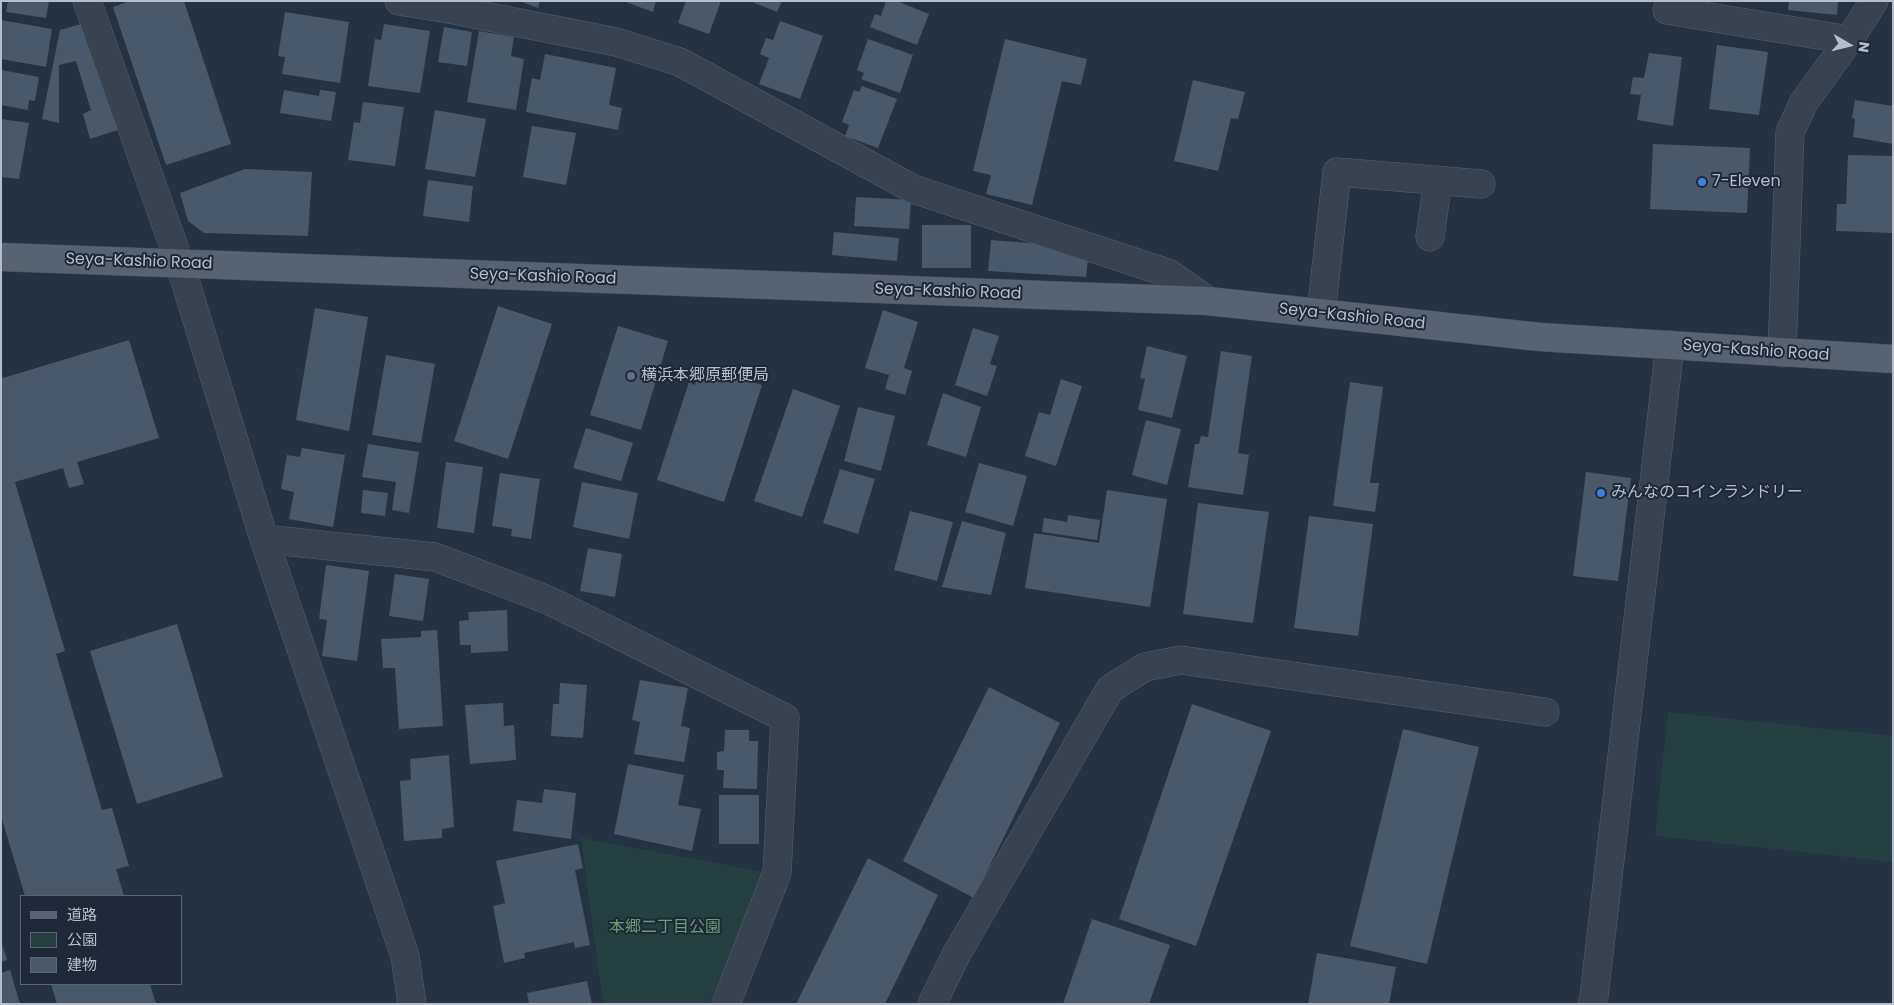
<!DOCTYPE html>
<meta charset="utf-8">
<style>
body{margin:0}
#map{position:relative;width:1894px;height:1005px;overflow:hidden;background:#243241;font-family:Poppins,"Noto Sans JP",sans-serif}
canvas{display:block}
.frame{position:absolute;inset:0;border:2px solid #b5becb;pointer-events:none}
.legend{position:absolute;left:20px;top:895px;width:162px;height:90px;box-sizing:border-box;background:#1e2836;border:1px solid #5a6472;margin:0;padding:6px 9px;list-style:none;font-size:15px;color:#b5becb}
.legend li{display:flex;align-items:center;gap:10px;height:25px}
.legend b{width:25px;border:1px solid #5a6472}
.north{position:absolute;left:1824px;top:20px;width:50px;height:50px;-webkit-text-stroke:4px #1e2836;paint-order:stroke;rotate:98deg;font-size:14px;font-weight:700;line-height:20px;text-align:center;color:#b5becb}
.north::after{content:'';display:block;margin:auto;width:18px;height:22px;background:#b5becb;clip-path:polygon(50% 0,100% 100%,50% 72%,0 100%)}
</style>
<div id="map">
<canvas width="1894" height="1005"></canvas>
<div class="frame"></div>
<ul class="legend">
<li><b style="height:6px;background:#576370"></b>道路</li>
<li><b style="height:14px;background:#264042"></b>公園</li>
<li><b style="height:14px;background:#4a596a"></b>建物</li>
</ul>
<div class="north">N</div>
</div>
<script>
const g = document.querySelector('canvas').getContext('2d');
g.lineJoin = 'round';
function paint(path, color) { g.fillStyle = color; g.fill(path, 'evenodd'); }
const toPath = rows => new Path2D(rows.map(r => 'M' + r).join(''));
function strokePath(path, color, width, dash) { g.strokeStyle = color; g.lineWidth = width; g.lineCap = dash ? 'butt' : 'round'; g.setLineDash(dash || []); g.stroke(path); }
function drawText(font, color, halo, rows, align = 'center') {
  g.font = font + ' Poppins,"Noto Sans JP",sans-serif'; g.lineWidth = 4; g.setLineDash([]); g.textBaseline = 'middle'; g.strokeStyle = halo; g.fillStyle = color; for (const [text, x, y, turn = 0] of rows) {
    g.save(); g.translate(x, y); g.rotate((+turn || 0) * Math.PI / 180); g.textAlign = isNaN(turn) ? turn : align; if (halo) g.strokeText(text, 0, 0); g.fillText(text, 0, 0); g.restore();
  }
}
const green = toPath([
 [1668,712,1893,736,1893,862,1655,836],
 [581,838,765,872,762,891,709,1004,603,1004]
]);
const building = toPath([
 [8,1,49,1,46,18,6,12],
 [130,1,184,1,231,144,166,165,113,7],
 [519,1,540,1,538,8],
 [623,1,656,1,653,12],
 [686,1,721,1,709,34,678,23],
 [750,1,782,1,777,12],
 [886,1,897,1,929,14,917,45,870,27,875,14,881,16],
 [1789,1,1838,1,1837,15,1788,10],
 [285,12,349,22,340,83,282,74,285,57,278,56],
 [1,20,52,29,46,67,1,59],
 [780,21,823,36,800,99,759,84,769,58,760,54,766,38,773,40],
 [85,23,121,129,90,139,83,114,91,110,76,61,59,65,59,123,42,119,60,30],
 [384,24,430,31,420,93,368,86,375,39,381,40],
 [444,27,472,32,467,66,438,62],
 [479,31,514,37,511,56,524,59,516,110,467,102],
 [868,39,913,55,900,93,861,79,864,73,857,70],
 [1005,39,1087,59,1081,85,1062,81,1032,205,986,194,991,175,973,171],
 [1717,45,1768,52,1759,115,1709,109],
 [1649,53,1682,57,1673,126,1637,120,1641,95,1630,94,1633,77,1644,78],
 [545,54,616,68,609,105,622,108,618,130,526,112,532,78,540,80],
 [1,70,39,77,35,101,29,100,28,110,1,105],
 [1193,80,1245,92,1238,119,1231,118,1218,171,1174,161],
 [862,86,897,99,878,148,845,136,849,125,842,122,854,90,859,92],
 [284,90,319,96,320,90,336,92,331,121,280,113],
 [1855,100,1893,106,1893,144,1853,137,1855,119,1852,118],
 [363,102,404,107,395,166,348,160,354,122,360,123],
 [435,110,486,119,475,177,425,169],
 [1,119,29,123,19,179,1,177],
 [532,126,576,133,566,185,523,177],
 [1653,144,1750,148,1747,213,1650,209],
 [1848,155,1893,156,1893,233,1836,231,1837,204,1846,204],
 [245,169,312,172,308,236,204,233,188,221,180,193],
 [428,180,473,186,469,222,423,216],
 [856,197,911,200,909,229,854,226],
 [922,225,971,225,971,268,922,268],
 [834,232,899,238,897,261,832,255],
 [991,240,1041,244,1088,259,1086,277,988,271],
 [498,306,552,324,508,459,454,441],
 [315,308,368,317,349,431,296,420],
 [883,310,918,322,904,368,912,371,905,395,885,389,889,375,865,368],
 [618,326,668,341,641,430,590,415],
 [973,328,999,336,990,364,997,366,987,396,955,385],
 [129,340,159,438,77,462,84,484,69,488,63,468,15,482,65,651,56,654,102,810,112,808,129,866,116,869,124,896,25,896,1,816,1,374,3,378],
 [1147,346,1187,356,1172,418,1138,410,1145,379,1140,378],
 [1221,351,1252,356,1238,453,1249,455,1243,495,1188,487,1195,444,1199,444,1201,436,1208,437],
 [386,355,435,364,421,443,372,435],
 [701,366,762,385,724,502,657,480,689,382,695,385],
 [1061,379,1082,386,1056,466,1025,456,1039,412,1050,415],
 [1350,382,1383,387,1370,483,1379,483,1375,512,1333,506],
 [793,389,840,406,802,517,754,501],
 [943,393,981,407,966,457,927,445],
 [858,407,895,416,881,471,844,461],
 [1146,420,1181,429,1167,485,1132,475],
 [586,428,633,443,621,481,573,468],
 [368,444,419,452,409,513,392,510,396,482,362,477],
 [302,448,345,455,333,527,289,519,294,492,281,489,287,455,300,457],
 [446,462,483,467,474,533,437,528],
 [979,463,1027,476,1013,526,965,512],
 [840,469,875,479,858,534,823,523],
 [1586,472,1631,478,1618,581,1573,576],
 [500,473,540,479,531,539,511,536,512,529,492,526],
 [582,482,638,493,629,539,573,527],
 [363,490,388,493,385,516,361,513],
 [1107,490,1167,499,1150,607,1025,588,1034,533,1099,543],
 [1198,503,1269,512,1253,623,1183,614],
 [910,511,953,522,937,581,894,570],
 [1068,515,1100,520,1097,540,1042,532,1044,518,1067,522],
 [1309,516,1373,524,1358,636,1294,628],
 [962,521,1006,533,991,595,942,587],
 [588,548,622,554,615,597,580,591],
 [326,565,369,571,357,661,322,656,327,620,319,619],
 [395,574,429,579,423,621,389,616],
 [507,610,508,651,471,653,471,645,460,645,459,621,469,620,468,612],
 [177,624,223,777,137,804,90,651],
 [437,630,443,726,399,729,395,668,383,668,381,639,421,637,421,631],
 [640,680,688,688,681,726,690,728,684,762,634,754,640,722,632,720],
 [560,683,587,685,583,738,551,736,553,704,559,704],
 [989,687,1060,723,974,898,903,861],
 [503,703,504,726,514,725,516,760,470,764,465,705],
 [1192,704,1271,731,1196,946,1119,919],
 [1403,729,1479,747,1427,964,1350,946],
 [725,730,749,730,749,741,758,741,757,789,723,788,724,770,717,770,717,752,724,751],
 [449,755,454,827,442,829,442,838,404,841,400,781,411,780,410,759],
 [628,764,684,775,678,805,701,809,692,851,614,834],
 [544,789,576,793,571,839,513,831,517,800,542,803],
 [719,795,759,795,759,844,719,844],
 [578,844,583,868,575,870,590,945,575,948,574,942,524,953,525,958,504,963,493,906,505,903,496,861],
 [868,858,938,895,885,1004,796,1004],
 [1092,919,1170,945,1149,1004,1063,1004],
 [1,941,7,960,1,962],
 [1317,953,1396,967,1389,1004,1308,1004],
 [10,970,20,1004,1,1004,1,973],
 [587,981,592,1004,529,1004,527,993],
 [51,984,150,984,156,1004,57,1004]
]);
const minor = toPath([
 [87,1,180,264,264,539,405,956,412,1004],
 [399,1,454,10,616,42,680,62,913,189,1168,273,1208,301],
 [1667,10,1849,40],
 [1430,237,1438,180],
 [1321,313,1337,172,1481,184],
 [1782,353,1790,132,1804,102,1849,40,1874,1],
 [264,539,435,557,548,600,785,718,777,873,726,1004],
 [932,1004,957,953,1110,689,1145,667,1181,660,1545,712],
 [1592,1004,1594,996,1670,345]
]);
const major = toPath([
 [1,257,1208,301,1540,337,1893,359]
]);
const markers = [
 [1702,182,5,"#3f7fe0"],
 [631,376,5,"#5c6f8a"],
 [1601,493,5,"#3f7fe0"]
];
const poiNames = [
 ["7-Eleven",1712,182],
 ["横浜本郷原郵便局",641,376],
 ["みんなのコインランドリー",1611,493]
];
const streetNames = [
 ["Seya-Kashio Road",139,262,2],
 ["Seya-Kashio Road",543,277,2],
 ["Seya-Kashio Road",948,292,2],
 ["Seya-Kashio Road",1352,317,6],
 ["Seya-Kashio Road",1756,351,4]
];
const parkNames = [
 ["本郷二丁目公園",665,928]
];
paint(green, '#264042');
paint(building, '#4a596a');
strokePath(minor, '#57616e', 29);
strokePath(major, '#454f5d', 29);
strokePath(minor, '#394350', 28);
strokePath(major, '#576370', 28);
for (const [x, y, r, color] of markers) { const dot = new Path2D(); dot.arc(x, y, r, 0, 2 * Math.PI); g.fillStyle = color; g.fill(dot); strokePath(dot, '#1e2836', 2); }
drawText('16px', '#b5becb', '#1e2836', poiNames, 'left');
drawText('16px', '#b5becb', '#1e2836', streetNames);
drawText('16px', '#6c9c75', '#1e2836', parkNames);
</script>
